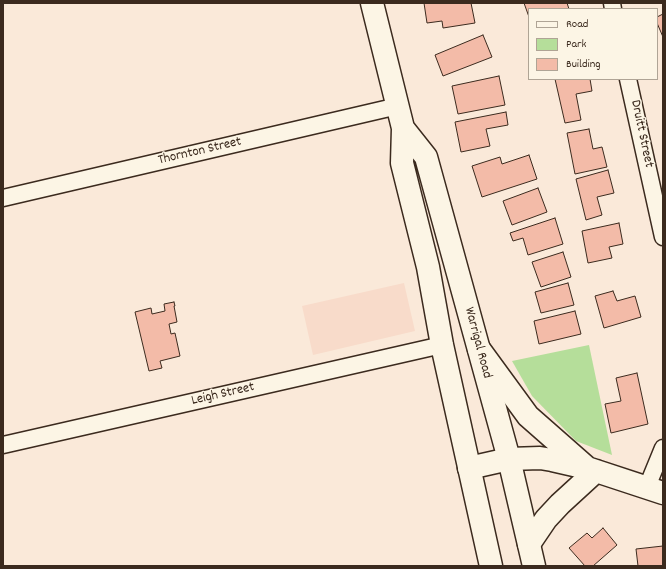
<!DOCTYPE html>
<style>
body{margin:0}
#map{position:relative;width:666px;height:569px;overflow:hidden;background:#fae9d9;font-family:Dekko,sans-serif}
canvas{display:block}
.frame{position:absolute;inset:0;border:4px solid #3b2a1e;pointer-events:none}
.legend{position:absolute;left:528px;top:8px;width:130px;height:72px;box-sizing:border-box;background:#fcf5e5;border:1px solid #afa495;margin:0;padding:5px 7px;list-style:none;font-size:12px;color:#3b2a1e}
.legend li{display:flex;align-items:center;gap:8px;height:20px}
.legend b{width:20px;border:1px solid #afa495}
</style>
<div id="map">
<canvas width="666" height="569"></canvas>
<div class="frame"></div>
<ul class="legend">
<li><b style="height:5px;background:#fcf5e5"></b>Road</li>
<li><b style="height:11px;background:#b5de9a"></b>Park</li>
<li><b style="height:11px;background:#f3bba8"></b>Building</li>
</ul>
</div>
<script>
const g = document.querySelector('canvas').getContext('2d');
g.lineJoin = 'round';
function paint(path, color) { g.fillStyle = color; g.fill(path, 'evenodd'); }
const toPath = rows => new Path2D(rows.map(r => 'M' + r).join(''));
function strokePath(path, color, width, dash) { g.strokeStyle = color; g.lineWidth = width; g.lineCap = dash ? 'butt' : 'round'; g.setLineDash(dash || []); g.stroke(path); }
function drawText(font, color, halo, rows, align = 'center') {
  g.font = font + ' Dekko,sans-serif'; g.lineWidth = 3; g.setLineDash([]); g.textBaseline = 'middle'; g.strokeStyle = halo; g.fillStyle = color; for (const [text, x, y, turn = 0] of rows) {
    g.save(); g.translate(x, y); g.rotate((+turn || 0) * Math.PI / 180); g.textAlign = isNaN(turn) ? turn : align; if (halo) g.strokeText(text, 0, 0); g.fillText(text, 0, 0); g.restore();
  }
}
const built = toPath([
 [404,283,415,331,313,355,302,306]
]);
const green = toPath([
 [589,345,612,455,576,441,532,396,512,361]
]);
const building = toPath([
 [424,3,471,3,475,23,443,28,442,21,427,23,424,3],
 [524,3,567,3,569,9,529,9,529,17,524,3],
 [663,14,663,37,657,23,657,17,663,14],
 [483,35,492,57,443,76,435,55,483,35],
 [499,76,505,105,458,114,452,86,499,76],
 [555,79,590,79,592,91,576,94,581,120,565,123,555,79],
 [506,112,508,125,486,129,490,146,461,152,455,122,506,112],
 [589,129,593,149,602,147,607,167,575,174,567,133,589,129],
 [529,155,537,179,482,197,472,166,500,157,502,164,529,155],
 [608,170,614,193,597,197,602,215,586,220,576,179,608,170],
 [538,188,547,212,512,225,503,201,538,188],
 [555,218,563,244,528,255,523,238,513,241,510,233,555,218],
 [619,223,623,244,609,247,612,258,588,263,582,231,619,223],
 [563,252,571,277,541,287,532,262,563,252],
 [568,283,574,305,541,313,535,292,568,283],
 [613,291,617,301,635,296,641,317,604,328,595,296,613,291],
 [174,302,175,306,174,306,177,322,169,324,171,334,175,333,180,356,160,361,162,368,149,371,135,312,151,308,152,314,165,311,164,304,174,302],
 [575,311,581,334,539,344,534,321,575,311],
 [637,373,648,424,611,433,605,404,621,401,616,378,637,373],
 [603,528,617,545,593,566,585,566,569,548,587,533,592,538,603,528],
 [663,546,663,566,638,566,636,549,663,546]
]);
const street = toPath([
 [612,3,613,9],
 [628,79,663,237],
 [3,198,398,106],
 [3,445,442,345],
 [647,487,663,448]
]);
const secondary = toPath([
 [479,349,528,416,586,467],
 [469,468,509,459,540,458,552,460,587,468,663,493],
 [529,544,546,519,560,504,596,471]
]);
const highway = toPath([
 [372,3,403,128,402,163,428,267,442,345,491,566],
 [403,128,426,157,509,459,534,566]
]);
const streetNames = [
 ["Druitt Street",641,134,78],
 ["Thornton Street",200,152,-13],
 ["Warrigal Road",477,343,75],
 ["Leigh Street",223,395,-13]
];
paint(built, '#f8dbca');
paint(green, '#b5de9a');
paint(building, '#f3bba8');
strokePath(building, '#3b2a1e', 1);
strokePath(street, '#3b2a1e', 19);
strokePath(secondary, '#3b2a1e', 25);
strokePath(highway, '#3b2a1e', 25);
strokePath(street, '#fcf5e5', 16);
strokePath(secondary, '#fcf5e5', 22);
strokePath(highway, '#fcf5e5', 22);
drawText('14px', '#3b2a1e', '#fcf5e5', streetNames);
</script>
